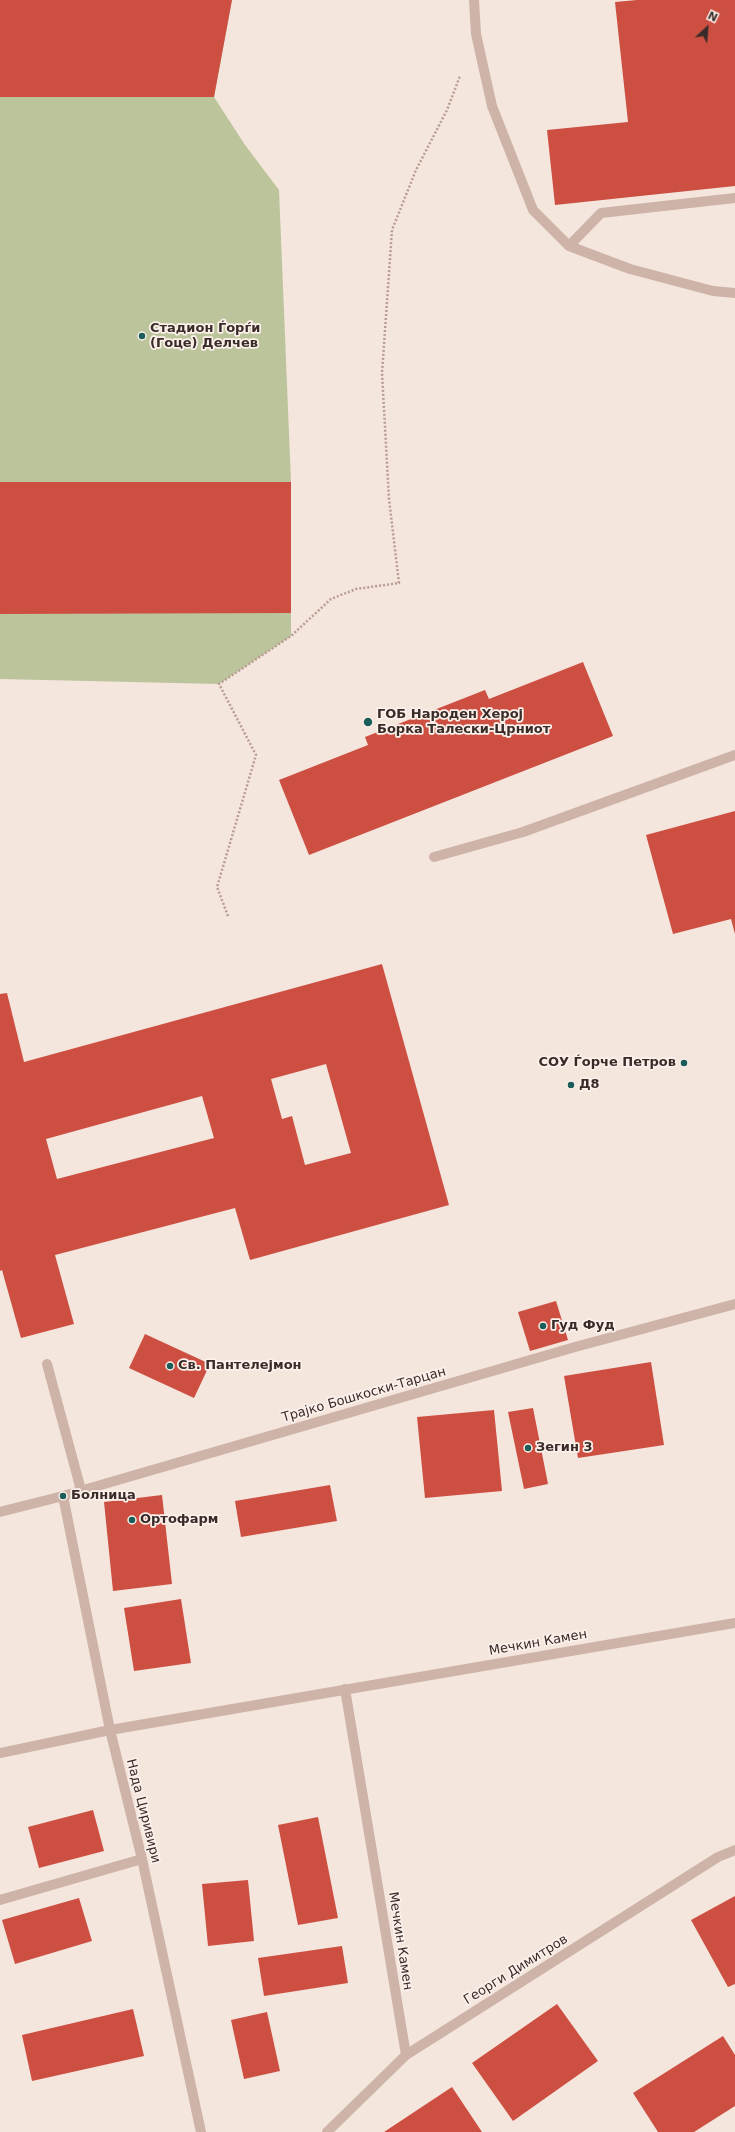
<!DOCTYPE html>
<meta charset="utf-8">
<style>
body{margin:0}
#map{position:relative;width:735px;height:2132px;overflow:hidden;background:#f4e5dd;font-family:"DejaVu Sans",sans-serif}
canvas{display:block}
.north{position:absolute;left:687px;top:8px;width:40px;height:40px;-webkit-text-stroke:3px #fbf0ea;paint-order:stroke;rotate:26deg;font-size:11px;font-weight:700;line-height:16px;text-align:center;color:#392b28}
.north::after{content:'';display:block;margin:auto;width:14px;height:18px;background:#392b28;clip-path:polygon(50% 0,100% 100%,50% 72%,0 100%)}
</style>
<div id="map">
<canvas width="735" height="2132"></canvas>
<div class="north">N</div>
</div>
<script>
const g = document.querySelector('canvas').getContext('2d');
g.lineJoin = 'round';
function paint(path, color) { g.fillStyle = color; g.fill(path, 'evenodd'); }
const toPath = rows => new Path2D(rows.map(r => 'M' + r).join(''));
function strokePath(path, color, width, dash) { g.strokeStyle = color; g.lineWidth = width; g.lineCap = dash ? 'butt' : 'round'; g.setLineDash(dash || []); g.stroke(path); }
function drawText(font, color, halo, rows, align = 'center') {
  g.font = font + ' "DejaVu Sans",sans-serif'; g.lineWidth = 3.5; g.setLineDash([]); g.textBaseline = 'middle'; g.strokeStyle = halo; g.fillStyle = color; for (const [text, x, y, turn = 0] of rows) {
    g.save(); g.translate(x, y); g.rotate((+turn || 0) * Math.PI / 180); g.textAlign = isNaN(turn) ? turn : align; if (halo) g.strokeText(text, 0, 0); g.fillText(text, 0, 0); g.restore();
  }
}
const green = toPath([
 [0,0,232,0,214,97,245,145,279,190,291,482,291,636,219,684,0,679]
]);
const building = toPath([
 [0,0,232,0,214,97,0,97],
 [637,0,735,0,735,186,555,205,547,130,628,122,615,2],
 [0,482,291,482,291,613,0,614],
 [583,662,613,736,309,855,279,780,368,745,365,737,485,690,489,699],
 [735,811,735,934,731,919,673,934,646,835],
 [382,964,449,1205,250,1260,235,1208,55,1255,74,1324,21,1338,2,1270,0,1271,0,994,7,993,24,1062],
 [326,1064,351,1153,305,1165,292,1116,282,1119,271,1079],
 [202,1096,214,1138,57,1179,46,1139],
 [556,1301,568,1340,530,1351,518,1312],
 [145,1334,210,1364,194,1398,129,1368],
 [651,1362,664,1445,578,1458,564,1376],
 [533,1408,548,1484,524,1489,508,1412],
 [494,1410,502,1491,425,1498,417,1417],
 [330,1485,337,1521,241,1537,235,1501],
 [162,1495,172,1584,113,1591,104,1502],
 [181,1599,191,1663,134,1671,124,1608],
 [93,1810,104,1851,39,1868,28,1827],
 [318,1817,338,1918,298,1925,278,1825],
 [248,1880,254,1941,208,1946,202,1884],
 [735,1896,735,1984,728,1987,691,1920],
 [79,1898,92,1941,15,1964,2,1920],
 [342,1946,348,1983,264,1996,258,1958],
 [557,2004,598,2061,513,2121,472,2063],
 [133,2009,144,2056,32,2081,22,2035],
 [267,2012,280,2071,244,2079,231,2020],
 [723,2036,735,2055,735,2106,694,2132,658,2132,633,2093],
 [452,2087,482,2132,384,2132]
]);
const path = toPath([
 [228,916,217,887,256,755,219,684,291,636,331,599,356,589,399,583,389,499,382,373,392,230,416,170,447,110,460,76]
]);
const lane = toPath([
 [474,0,476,34,492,106,533,210,569,246,630,269,713,291,735,293],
 [569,246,601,213,735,198],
 [434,857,523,832,735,755],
 [47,1364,81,1490]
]);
const street = toPath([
 [63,1496,110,1730,142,1859,201,2132],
 [0,1512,63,1496,575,1347,735,1304],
 [345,1689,406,2055],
 [0,1753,110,1730,735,1623],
 [0,1900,142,1859],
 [327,2132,406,2055,718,1857,735,1850]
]);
const markers = [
 [142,336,4,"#1b5d58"],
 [368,722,5,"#1b5d58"],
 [684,1063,4,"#1b5d58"],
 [571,1085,4,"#1b5d58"],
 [543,1326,4,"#1b5d58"],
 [170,1366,4,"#1b5d58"],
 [528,1448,4,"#1b5d58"],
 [63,1496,4,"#1b5d58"],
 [132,1520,4,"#1b5d58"]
];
const poiNames = [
 ["Стадион Ѓорѓи",150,329],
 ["(Гоце) Делчев",150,344],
 ["ГОБ Народен Херој",377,715],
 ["Борка Талески-Црниот",377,730],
 ["СОУ Ѓорче Петров",676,1063,"right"],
 ["Д8",579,1085],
 ["Гуд Фуд",551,1326],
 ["Св. Пантелејмон",178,1366],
 ["Зегин 3",536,1448],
 ["Болница",71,1496],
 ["Ортофарм",140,1520]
];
const streetNames = [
 ["Трајко Бошкоски-Тарцан",364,1395,-16],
 ["Мечкин Камен",538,1643,-10],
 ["Нада Циривири",143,1811,76],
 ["Мечкин Камен",400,1941,81],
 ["Георги Димитров",516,1970,-32]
];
paint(green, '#bcc49c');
paint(building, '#cd4f42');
strokePath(path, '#b99d92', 2.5, [2, 2]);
strokePath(lane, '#cdb3a8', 10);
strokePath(street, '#cdb3a8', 10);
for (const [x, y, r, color] of markers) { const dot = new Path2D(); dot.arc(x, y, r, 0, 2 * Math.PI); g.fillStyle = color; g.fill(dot); strokePath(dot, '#fbf0ea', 1.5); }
drawText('bold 13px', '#392b28', '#fbf0ea', poiNames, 'left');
drawText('13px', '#392b28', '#fbf0ea', streetNames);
</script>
